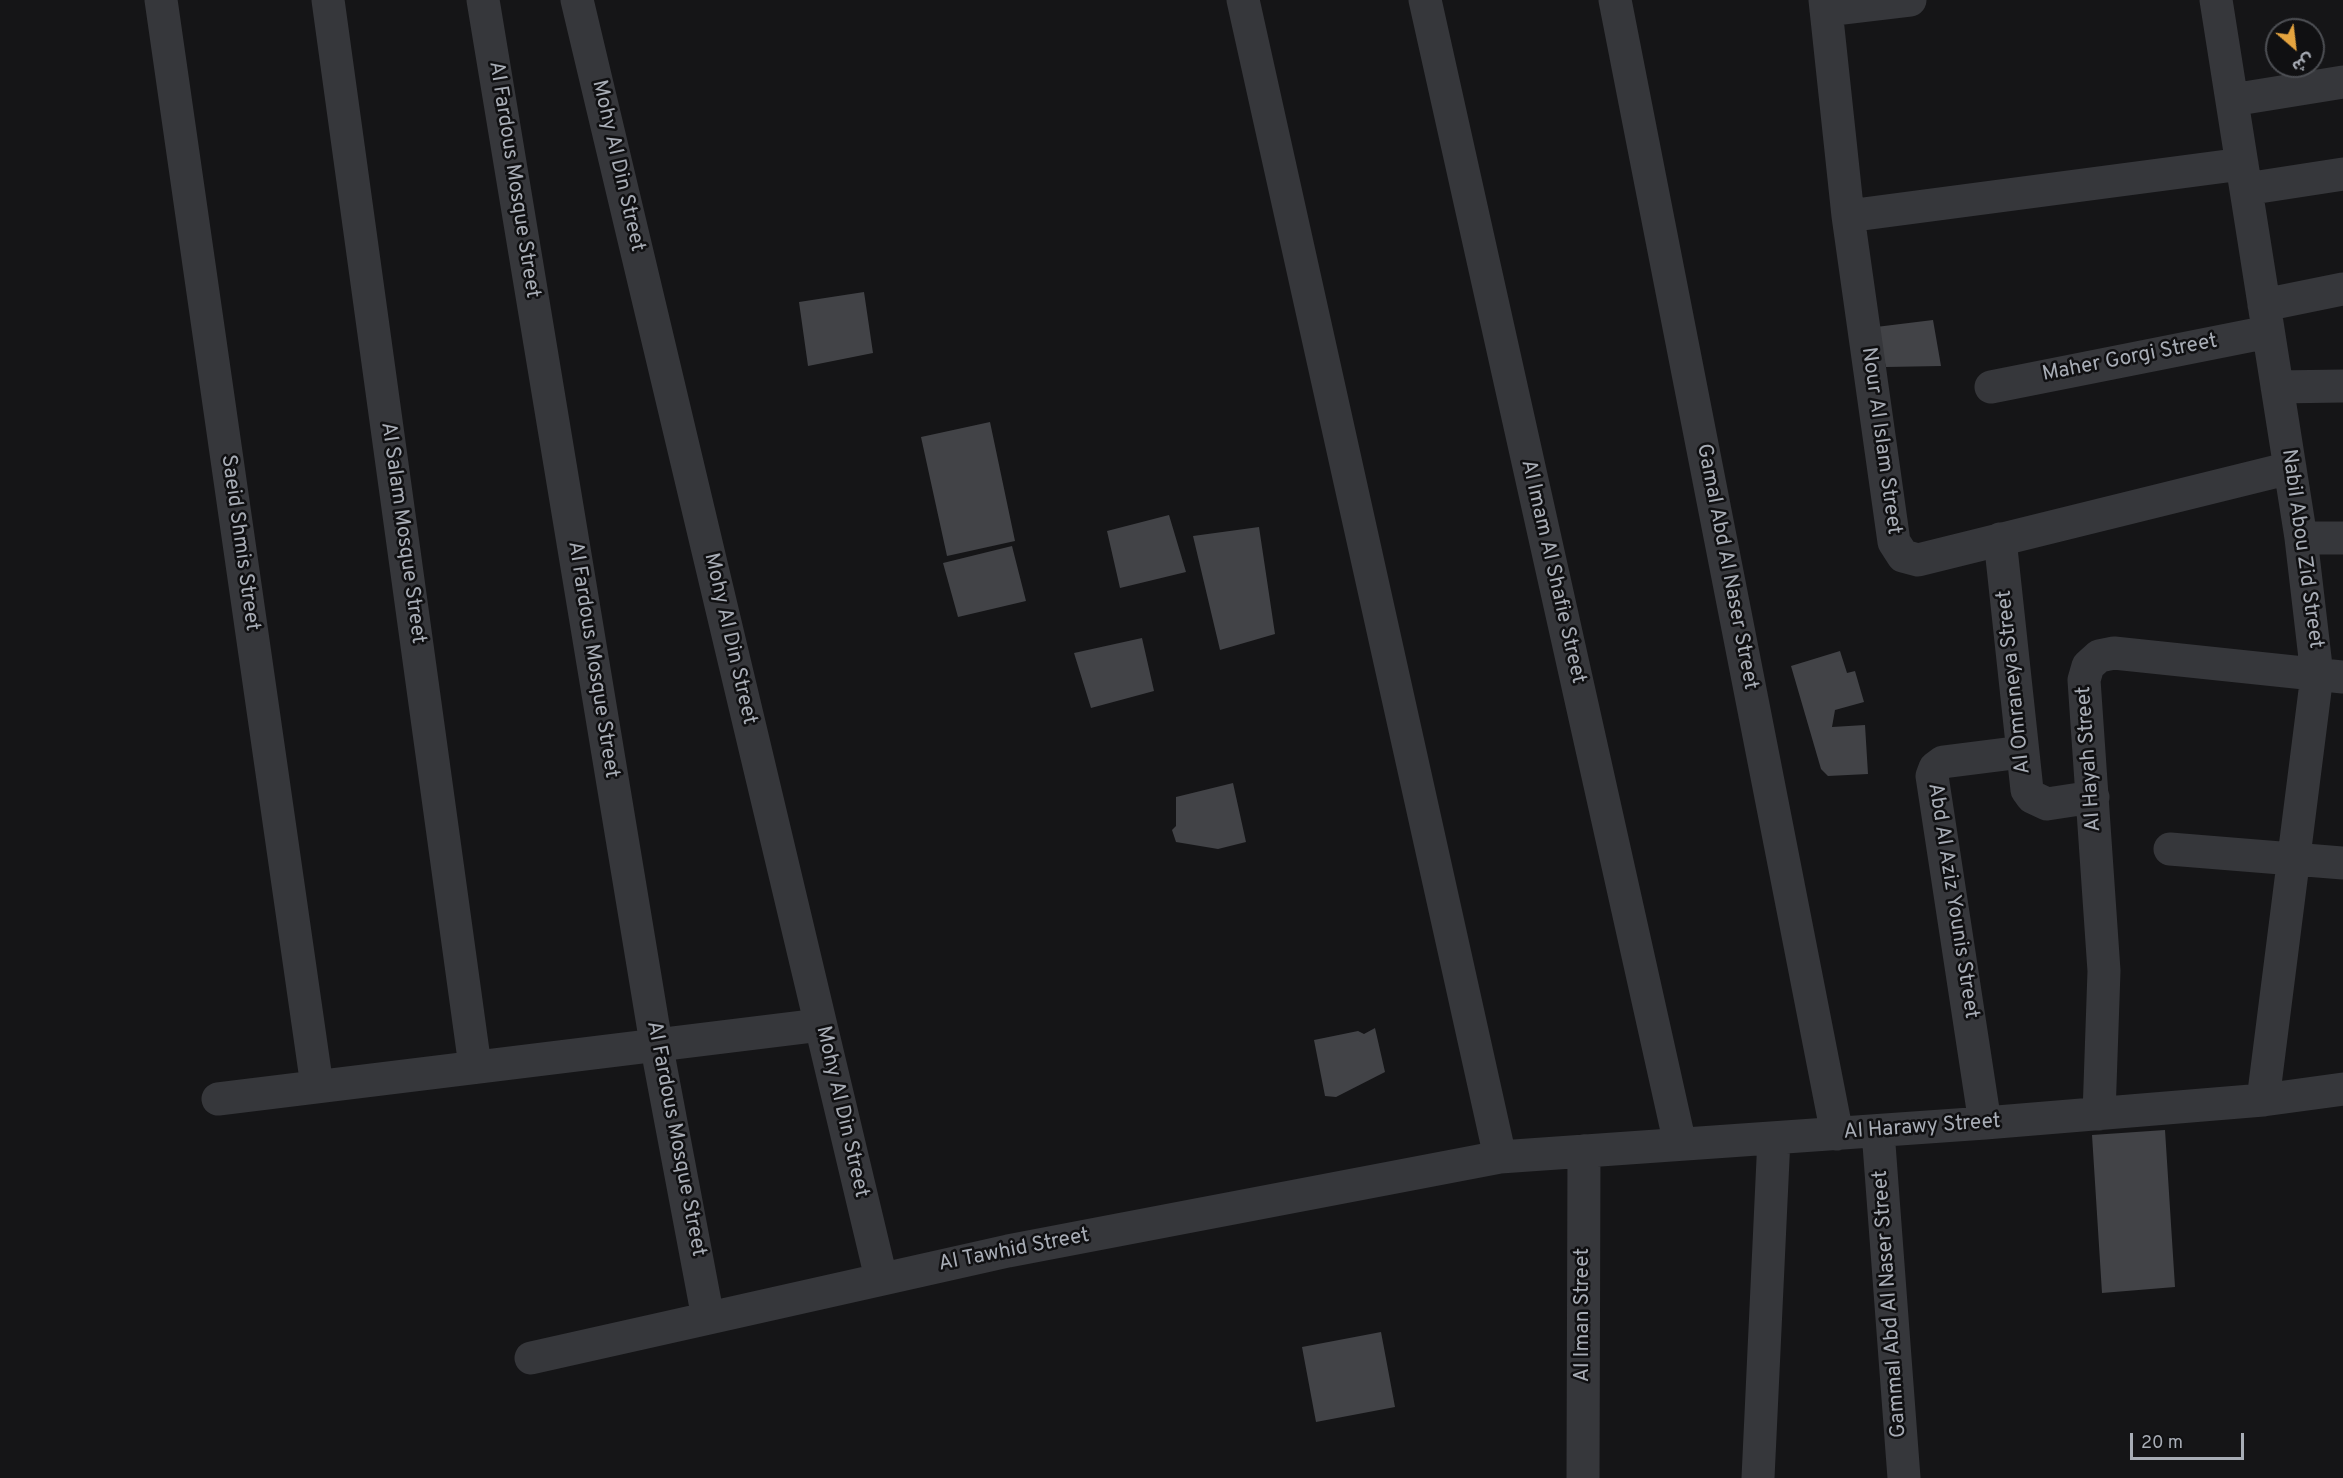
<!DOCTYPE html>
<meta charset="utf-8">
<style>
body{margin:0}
#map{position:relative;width:2343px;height:1478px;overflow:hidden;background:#151517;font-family:Overpass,"Noto Sans Arabic",sans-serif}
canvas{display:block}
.north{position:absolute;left:2265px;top:18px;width:60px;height:60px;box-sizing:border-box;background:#101012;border:2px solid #4d4f54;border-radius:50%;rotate:152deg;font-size:16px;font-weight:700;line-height:24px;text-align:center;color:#a8adb6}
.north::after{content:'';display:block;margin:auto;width:21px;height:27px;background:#e5a43f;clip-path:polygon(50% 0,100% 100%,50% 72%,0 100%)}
.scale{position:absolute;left:2130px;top:1433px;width:114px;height:27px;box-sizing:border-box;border:3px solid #a8adb6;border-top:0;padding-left:8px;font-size:18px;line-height:21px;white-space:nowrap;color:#a8adb6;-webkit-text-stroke:4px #101012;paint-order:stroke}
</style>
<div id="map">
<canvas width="2343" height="1478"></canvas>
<div class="north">ش</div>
<div class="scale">20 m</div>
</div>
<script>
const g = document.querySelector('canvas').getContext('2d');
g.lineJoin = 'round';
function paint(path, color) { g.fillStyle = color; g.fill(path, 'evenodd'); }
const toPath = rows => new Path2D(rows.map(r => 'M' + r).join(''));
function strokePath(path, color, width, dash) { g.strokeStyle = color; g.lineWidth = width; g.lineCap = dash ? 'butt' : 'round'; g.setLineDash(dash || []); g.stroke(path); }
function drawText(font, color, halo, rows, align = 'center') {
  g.font = font + ' Overpass,sans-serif'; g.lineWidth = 5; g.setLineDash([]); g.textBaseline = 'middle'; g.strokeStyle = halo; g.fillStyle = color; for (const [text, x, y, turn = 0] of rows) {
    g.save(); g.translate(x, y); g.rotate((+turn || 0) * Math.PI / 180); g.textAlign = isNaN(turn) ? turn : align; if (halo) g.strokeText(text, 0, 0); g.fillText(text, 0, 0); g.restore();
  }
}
const building = toPath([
 [864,292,873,353,808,366,799,302],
 [1933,320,1941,366,1886,367,1876,327],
 [990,422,1015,541,947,556,921,437],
 [1169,515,1186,572,1120,588,1107,531],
 [1259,527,1275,634,1220,650,1193,536],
 [1012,546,1026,601,958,617,943,563],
 [1142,638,1154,691,1091,708,1074,653],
 [1840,651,1847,673,1855,671,1864,702,1835,710,1832,727,1865,725,1868,774,1828,776,1821,769,1791,666],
 [1233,783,1246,842,1218,849,1176,842,1172,830,1176,826,1176,797],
 [1375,1028,1385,1072,1336,1097,1325,1096,1314,1040,1358,1031,1364,1034],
 [2165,1130,2175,1287,2102,1293,2092,1135],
 [1381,1332,1395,1407,1316,1422,1302,1347]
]);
const street = toPath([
 [161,0,317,1086],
 [328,0,475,1066],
 [483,0,656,1043,708,1318],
 [577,0,881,1278],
 [1243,0,1500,1157],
 [1425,0,1680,1144],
 [1615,0,1837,1134],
 [1825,0,1848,216,1894,542,1903,556,1918,560,2290,468],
 [2216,0,2301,538,2317,675,2263,1100],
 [1826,10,1910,0],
 [2232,100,2343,82],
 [2246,189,2343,174],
 [1848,216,2242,164],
 [2264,305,2343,289],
 [1991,387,2268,332],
 [2277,387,2343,386],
 [2301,538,2343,538],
 [2000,539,2027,790,2032,797,2047,804,2093,797],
 [2170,849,2343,863],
 [218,1099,820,1025],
 [2099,1114,2104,971,2084,680,2088,666,2099,656,2114,653,2343,677],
 [1985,1123,1932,776,1935,768,1943,762,2022,752],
 [1878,1131,1904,1478],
 [531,1358,1008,1251,1500,1157,1985,1123,2263,1100,2343,1089],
 [1583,1478,1584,1151],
 [1758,1478,1774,1138]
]);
const streetNames = [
 ["Mohy Al Din Street",617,166,77],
 ["Al Fardous Mosque Street",513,180,81],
 ["Maher Gorgi Street",2130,359,-11],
 ["Nour Al Islam Street",1880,441,82],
 ["Al Salam Mosque Street",402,533,82],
 ["Saeid Shmis Street",239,543,82],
 ["Nabil Abou Zid Street",2301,549,82],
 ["Gamal Abd Al Naser Street",1726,567,79],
 ["Al Imam Al Shafie Street",1552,572,77],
 ["Mohy Al Din Street",729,639,77],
 ["Al Fardous Mosque Street",592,660,81],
 ["Al Omraneya Street",2015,682,-96],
 ["Al Hayah Street",2090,759,-94],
 ["Abd Al Aziz Younis Street",1952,901,81],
 ["Mohy Al Din Street",841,1112,77],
 ["Al Harawy Street",1922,1128,-4],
 ["Al Fardous Mosque Street",675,1139,79],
 ["Al Tawhid Street",1014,1251,-11],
 ["Gammal Abd Al Naser Street",1891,1304,-94],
 ["Al Iman Street",1584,1315,-90]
];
paint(building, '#424347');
strokePath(street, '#36373b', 33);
drawText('21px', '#a8adb6', '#101012', streetNames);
</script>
